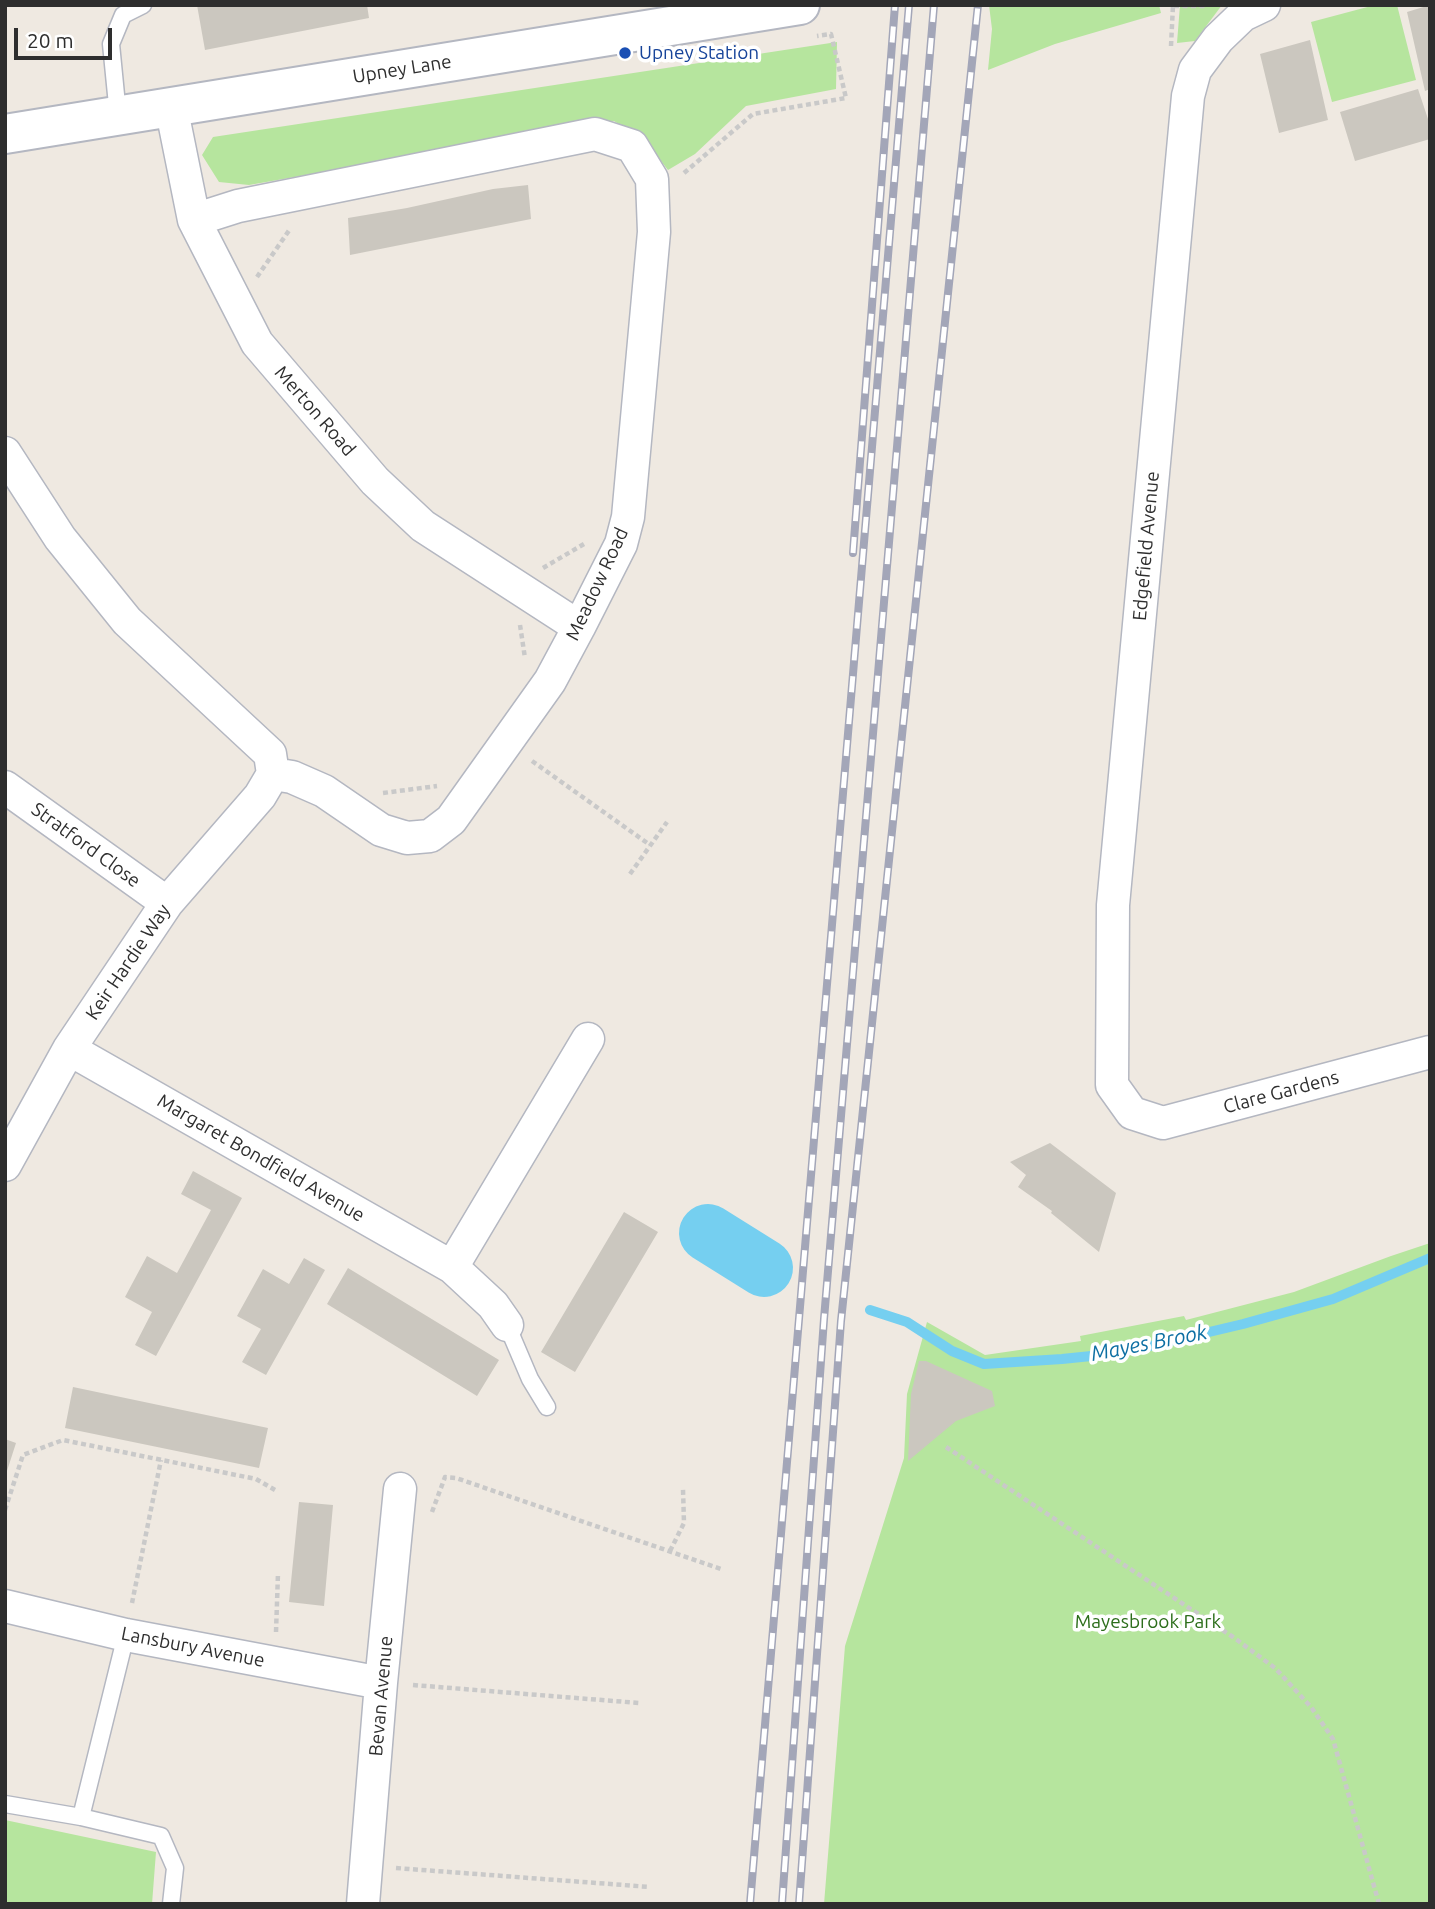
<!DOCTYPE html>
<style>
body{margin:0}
#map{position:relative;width:1435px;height:1909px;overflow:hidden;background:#efe9e1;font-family:Ubuntu,sans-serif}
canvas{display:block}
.frame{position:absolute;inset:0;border:7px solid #2e2e2e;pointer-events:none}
.scale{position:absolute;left:14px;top:28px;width:98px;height:32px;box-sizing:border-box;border:4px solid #2e2e2e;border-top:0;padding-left:9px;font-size:21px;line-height:24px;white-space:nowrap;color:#2e2e2e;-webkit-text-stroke:5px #fff;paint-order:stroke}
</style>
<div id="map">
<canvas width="1435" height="1909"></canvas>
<div class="frame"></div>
<div class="scale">20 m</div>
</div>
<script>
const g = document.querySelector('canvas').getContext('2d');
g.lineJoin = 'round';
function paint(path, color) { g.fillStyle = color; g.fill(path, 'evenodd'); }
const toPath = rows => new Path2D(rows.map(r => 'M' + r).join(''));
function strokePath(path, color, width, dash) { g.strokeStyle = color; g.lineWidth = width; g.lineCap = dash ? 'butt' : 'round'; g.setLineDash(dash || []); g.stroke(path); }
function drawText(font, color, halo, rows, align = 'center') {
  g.font = font + ' Ubuntu,sans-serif'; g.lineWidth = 7; g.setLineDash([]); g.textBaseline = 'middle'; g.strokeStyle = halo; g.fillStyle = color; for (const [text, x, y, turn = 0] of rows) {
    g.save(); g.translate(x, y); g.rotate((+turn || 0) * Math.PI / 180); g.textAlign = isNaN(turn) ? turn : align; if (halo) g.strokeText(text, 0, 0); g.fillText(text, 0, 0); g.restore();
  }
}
const green = toPath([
 [989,5,1159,5,1161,13,1055,44,988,70,992,29],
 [1180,5,1222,5,1195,41,1177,43],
 [1375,5,1397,5,1416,80,1332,102,1311,22],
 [837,42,836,89,746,106,695,154,668,170,646,142,614,121,249,185,219,182,202,155,213,137],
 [1430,1243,1430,1904,824,1904,845,1646,904,1458,907,1394,927,1322,985,1355,1081,1341,1080,1336,1184,1316,1186,1320,1294,1292,1391,1256],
 [5,1820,156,1852,152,1904,5,1904]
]);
const stream = toPath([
 [870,1310,907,1322,952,1351,984,1364,1062,1359,1101,1355,1150,1346,1243,1324,1333,1299,1430,1258]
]);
const river = toPath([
 [708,1233,764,1268]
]);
const building = toPath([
 [197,5,367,5,369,18,205,50],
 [1430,5,1430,89,1425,91,1407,12],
 [1310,40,1328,120,1279,133,1260,54],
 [1418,89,1430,125,1430,139,1355,161,1340,112],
 [528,185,531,219,350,255,348,218,407,208,493,189],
 [1050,1143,1116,1193,1099,1252,1051,1213,1052,1211,1018,1187,1026,1175,1010,1162],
 [193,1171,242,1198,156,1356,135,1345,152,1312,125,1297,147,1256,177,1273,211,1210,181,1194],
 [624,1212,658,1232,575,1372,541,1352],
 [304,1258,325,1270,266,1375,242,1362,261,1329,237,1316,263,1269,289,1284],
 [348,1268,499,1360,477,1396,327,1304],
 [919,1361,926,1361,992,1391,995,1406,956,1421,908,1461,911,1394],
 [73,1387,268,1428,259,1468,65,1428],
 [5,1439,16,1443,6,1474,5,1474],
 [299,1502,333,1505,324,1606,289,1602]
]);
const path = toPath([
 [1174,6,1205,6],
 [1171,46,1173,5],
 [684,173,753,114,846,98,831,34,817,36],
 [257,277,290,229],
 [543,568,584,544],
 [520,625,525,658],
 [532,761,650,845],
 [383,793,437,786],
 [630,874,667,822],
 [946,1447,1233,1637,1275,1668,1311,1707,1333,1739,1379,1904],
 [5,1510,23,1455,63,1440,256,1479,275,1490],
 [432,1512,445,1477,456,1478,721,1569],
 [670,1551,684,1523,683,1489],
 [132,1603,161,1460],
 [276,1632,278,1573],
 [413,1685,639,1703],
 [396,1868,650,1887]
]);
const service = toPath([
 [118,115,111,44,123,15,143,5],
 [507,1325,530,1379,547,1407],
 [5,1804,81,1817,161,1836,175,1868,171,1904],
 [81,1817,126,1635]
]);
const minor = toPath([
 [1264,5,1243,15,1218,39,1195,70,1188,96,1113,905,1112,1085,1132,1113,1163,1123,1430,1052],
 [171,106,194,220,257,343,375,481,423,526,579,627],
 [194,220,238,206,595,134,632,146,652,179,654,232,628,517,621,544,579,627,550,681,451,820,430,836,407,838,381,830,324,791,292,777,273,774],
 [5,453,60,538,127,621,270,754,273,774],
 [5,787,167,903],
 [69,1049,452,1267,588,1039],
 [5,1165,69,1049,167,903,260,796,273,774],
 [452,1267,493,1305,507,1325],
 [5,1606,126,1635,381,1683],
 [363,1904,381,1683,400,1489]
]);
const tertiary = toPath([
 [5,134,800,5]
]);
const rail = toPath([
 [853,553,895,5],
 [750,1904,909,5],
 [782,1904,824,1319,934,5],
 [799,1904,841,1321,978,5]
]);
const markers = [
 [625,53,7,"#1a4fb4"]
];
const transitNames = [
 ["Upney Station",639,53]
];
const streetNames = [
 ["Upney Lane",402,69,-9],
 ["Merton Road",315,411,49],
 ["Edgefield Avenue",1146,546,-85],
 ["Meadow Road",597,584,-65],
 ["Stratford Close",86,845,36],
 ["Keir Hardie Way",128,962,-56],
 ["Clare Gardens",1281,1092,-15],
 ["Margaret Bondfield Avenue",261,1158,30],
 ["Lansbury Avenue",193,1647,11],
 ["Bevan Avenue",381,1696,-85]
];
const parkNames = [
 ["Mayesbrook Park",1148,1622]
];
const waterNames = [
 ["Mayes Brook",1149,1343,-11]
];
paint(green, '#b6e59e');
strokePath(stream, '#75cff0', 10);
strokePath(river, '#75cff0', 58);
paint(building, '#cbc7bf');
strokePath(service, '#b4b7c1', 19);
strokePath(minor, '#b4b7c1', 35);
strokePath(tertiary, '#b4b7c1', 42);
strokePath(path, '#c9c9c9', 4.5, [5, 3.5]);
strokePath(service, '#fff', 16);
strokePath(minor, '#fff', 32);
strokePath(tertiary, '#fff', 38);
strokePath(rail, '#a3a6b8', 8);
strokePath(rail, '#fff', 5, [16]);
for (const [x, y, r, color] of markers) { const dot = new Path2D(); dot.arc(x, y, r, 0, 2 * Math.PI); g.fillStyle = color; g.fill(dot); strokePath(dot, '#fff', 2.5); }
drawText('19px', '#164399', '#fff', transitNames, 'left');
drawText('19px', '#2e2e2e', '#fff', streetNames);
drawText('19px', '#2c6e1b', '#fff', parkNames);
drawText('italic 21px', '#0d6fa3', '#fff', waterNames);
</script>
